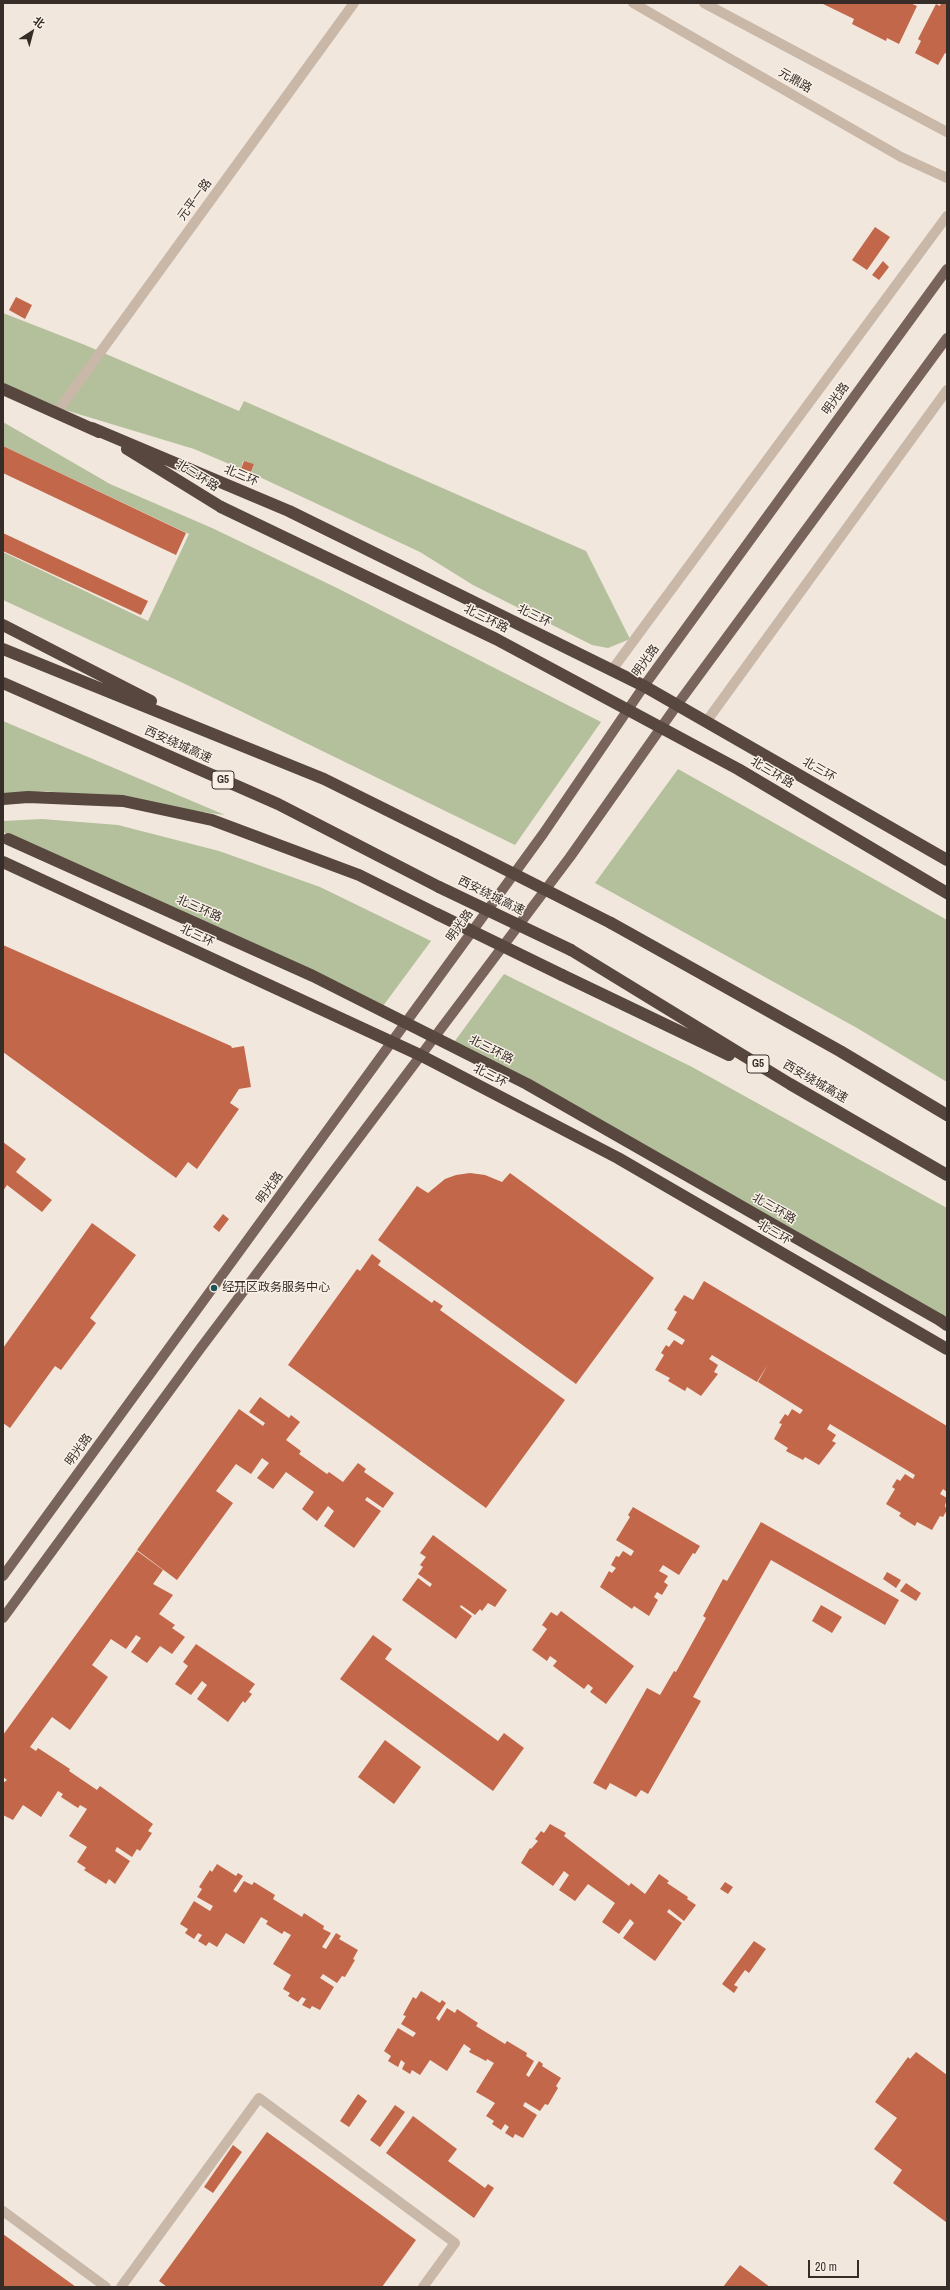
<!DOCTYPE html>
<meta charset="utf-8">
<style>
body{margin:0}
#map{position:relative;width:950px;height:2290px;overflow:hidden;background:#f1e7dc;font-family:"Archivo Narrow","Noto Sans SC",sans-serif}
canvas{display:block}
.frame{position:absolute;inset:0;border:4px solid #362d28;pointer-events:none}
.north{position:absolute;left:12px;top:12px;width:40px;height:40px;-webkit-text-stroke:3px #f9f1e8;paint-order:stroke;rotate:36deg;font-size:11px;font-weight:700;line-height:16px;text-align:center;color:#362d28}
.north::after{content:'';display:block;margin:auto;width:14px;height:18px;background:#362d28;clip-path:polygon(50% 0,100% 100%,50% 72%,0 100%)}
.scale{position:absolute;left:808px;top:2260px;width:51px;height:18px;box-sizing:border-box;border:2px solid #362d28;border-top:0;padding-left:5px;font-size:12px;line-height:14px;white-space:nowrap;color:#362d28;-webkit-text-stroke:3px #f9f1e8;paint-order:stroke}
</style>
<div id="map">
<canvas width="950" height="2290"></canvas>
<div class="frame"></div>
<div class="north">北</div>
<div class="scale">20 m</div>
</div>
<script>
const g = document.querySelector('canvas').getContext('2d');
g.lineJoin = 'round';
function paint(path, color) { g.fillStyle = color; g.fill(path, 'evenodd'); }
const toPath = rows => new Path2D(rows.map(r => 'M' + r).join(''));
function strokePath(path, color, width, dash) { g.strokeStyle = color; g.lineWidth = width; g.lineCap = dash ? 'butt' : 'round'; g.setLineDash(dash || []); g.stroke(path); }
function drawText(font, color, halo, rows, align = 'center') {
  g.font = font + ' "Archivo Narrow","Noto Sans SC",sans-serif'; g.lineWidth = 3; g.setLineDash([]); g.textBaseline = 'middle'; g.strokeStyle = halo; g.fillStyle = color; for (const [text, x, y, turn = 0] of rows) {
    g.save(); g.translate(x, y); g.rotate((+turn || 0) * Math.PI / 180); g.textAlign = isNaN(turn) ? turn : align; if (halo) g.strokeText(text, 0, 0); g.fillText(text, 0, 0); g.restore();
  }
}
const green = toPath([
 [3,313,85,345,239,411,244,401,586,551,630,639,608,648,592,645,473,585,420,552,251,473,254,464,243,461,241,469,194,449,65,410,3,383],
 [3,422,110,484,212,528,337,588,601,722,515,845,183,683,3,600,3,552,148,621,189,534,3,446],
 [3,721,225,815,46,791,3,794],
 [678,769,947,920,947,1082,857,1028,595,883],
 [42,819,118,825,219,851,320,887,431,941,383,1006,3,832,3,821],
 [504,974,692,1067,947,1208,947,1323,452,1045]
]);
const building = toPath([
 [821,3,910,3,917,6,899,44,887,38,886,41,852,24,854,19],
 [941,3,947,3,947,54,945,53,938,65,915,53,921,41,918,39,936,4,940,6],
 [875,227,890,237,867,270,852,260],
 [883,261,889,267,879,280,872,275],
 [16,297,32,305,25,319,9,310],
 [3,446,186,533,176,555,3,473],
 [244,461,254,464,251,472,241,469],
 [3,533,148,601,141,615,3,551],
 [3,945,231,1046,232,1048,244,1046,251,1087,239,1089,230,1103,239,1109,197,1169,188,1162,176,1178,3,1052],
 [3,1142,26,1159,16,1172,52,1200,42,1212,7,1185,3,1191],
 [470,1173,485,1175,502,1182,510,1173,654,1278,576,1384,378,1240,417,1186,428,1193,445,1179,456,1175],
 [223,1214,229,1219,219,1232,213,1227],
 [92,1223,136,1255,90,1318,96,1323,61,1370,55,1366,10,1428,3,1423,3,1348],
 [372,1254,381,1261,378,1265,432,1303,434,1300,443,1306,440,1310,565,1400,486,1508,288,1365,357,1269,360,1271],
 [704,1281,947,1426,947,1492,943,1489,940,1494,947,1498,945,1506,947,1510,943,1517,940,1516,932,1530,917,1522,915,1526,899,1516,901,1513,886,1504,895,1489,892,1487,897,1479,900,1481,905,1474,913,1479,915,1475,830,1424,827,1429,836,1435,832,1441,836,1443,819,1465,805,1457,803,1460,786,1451,788,1448,774,1439,782,1424,779,1423,785,1414,788,1416,792,1409,800,1414,803,1410,758,1382,768,1364,757,1382,712,1355,709,1359,718,1365,714,1372,718,1374,701,1396,687,1387,685,1391,668,1381,670,1378,655,1370,664,1355,661,1353,666,1345,669,1347,674,1340,682,1345,685,1340,667,1329,677,1312,674,1310,684,1295,693,1300],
 [260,1397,289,1418,291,1415,300,1422,286,1440,301,1451,299,1454,327,1474,329,1472,343,1482,358,1463,366,1469,364,1472,394,1493,383,1508,367,1497,365,1500,381,1511,354,1548,324,1526,334,1511,328,1506,317,1521,302,1509,314,1492,286,1472,273,1489,257,1478,269,1463,262,1458,251,1474,236,1464,216,1491,233,1503,177,1580,137,1550,239,1409,263,1426,265,1423,249,1412],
 [633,1507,700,1546,695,1554,693,1553,679,1575,663,1565,659,1571,668,1576,664,1582,668,1585,662,1595,657,1592,654,1597,658,1600,649,1616,634,1606,632,1609,600,1587,609,1571,612,1573,616,1568,611,1565,616,1556,619,1557,623,1551,631,1556,634,1551,616,1540,630,1517,628,1515],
 [761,1522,899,1600,885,1625,771,1560,693,1697,701,1701,648,1794,641,1790,636,1797,610,1783,606,1790,593,1783,647,1688,660,1695,674,1671,676,1672,706,1618,703,1616,723,1579,727,1581],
 [433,1535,507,1590,495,1607,488,1603,482,1611,480,1609,475,1615,461,1605,460,1607,472,1616,456,1639,402,1600,418,1578,430,1587,432,1584,418,1574,423,1567,420,1565,426,1557,420,1553],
 [137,1551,163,1570,153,1584,173,1595,159,1614,175,1625,172,1628,185,1637,172,1654,160,1646,147,1663,131,1652,141,1638,136,1635,126,1649,111,1639,92,1665,108,1677,70,1730,52,1717,30,1747,36,1751,38,1748,70,1769,69,1771,97,1790,100,1786,153,1824,148,1831,152,1833,140,1851,137,1849,132,1857,117,1847,115,1851,130,1861,115,1884,109,1879,106,1884,84,1870,86,1868,77,1862,87,1847,69,1836,87,1809,80,1805,78,1808,61,1797,63,1794,58,1791,41,1817,23,1805,13,1820,3,1815,3,1783,7,1780,3,1777,3,1735],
 [887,1572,901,1580,896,1588,883,1579],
 [906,1583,921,1593,916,1601,900,1591],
 [821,1605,842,1617,832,1633,812,1621],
 [561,1611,634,1666,606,1704,590,1692,593,1688,588,1684,584,1689,553,1666,557,1661,550,1656,547,1661,532,1650,547,1629,542,1625,551,1612,557,1616],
 [373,1635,392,1649,385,1659,498,1741,504,1733,524,1748,493,1791,340,1679],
 [196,1644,255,1684,249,1692,252,1694,245,1703,243,1701,228,1722,197,1699,207,1685,202,1681,191,1695,175,1684,188,1666,183,1662],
 [385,1740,421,1767,394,1804,358,1777],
 [550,1824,566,1833,564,1836,629,1886,631,1883,645,1894,659,1874,669,1881,667,1883,688,1897,687,1899,696,1905,684,1921,669,1909,667,1912,682,1923,655,1961,623,1938,634,1923,630,1919,619,1934,602,1922,615,1903,588,1884,575,1901,559,1890,569,1875,564,1871,553,1886,521,1863,530,1848,531,1849,538,1841,535,1839,541,1831,544,1833],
 [217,1864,236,1876,238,1873,243,1876,233,1891,236,1893,244,1881,252,1885,254,1882,275,1895,273,1899,302,1917,304,1913,324,1926,323,1929,331,1933,322,1947,326,1949,336,1933,341,1936,339,1939,358,1950,353,1959,355,1960,345,1977,342,1976,337,1983,323,1974,320,1978,334,1987,320,2010,312,2006,310,2009,302,2005,306,1999,302,1997,298,2002,288,1996,290,1993,283,1989,291,1975,273,1964,291,1935,284,1931,282,1934,266,1924,268,1921,261,1917,244,1944,226,1933,217,1947,209,1942,206,1946,198,1941,202,1935,198,1933,194,1939,185,1933,188,1929,180,1924,194,1901,210,1911,213,1906,197,1897,202,1889,199,1887,210,1870,212,1872],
 [725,1882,733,1887,728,1894,720,1889],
 [754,1941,766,1949,749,1973,745,1970,734,1985,738,1987,734,1993,722,1984],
 [421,1991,440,2003,442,2000,446,2003,436,2018,439,2021,447,2008,455,2013,457,2009,478,2023,476,2026,505,2044,507,2041,527,2053,526,2056,534,2061,526,2075,529,2077,539,2061,543,2064,542,2066,561,2078,556,2086,558,2088,548,2105,545,2104,540,2111,525,2102,523,2106,537,2115,523,2138,515,2134,513,2138,505,2133,509,2127,505,2124,501,2130,492,2124,494,2121,486,2116,495,2103,476,2092,494,2063,487,2059,486,2061,469,2052,471,2049,464,2044,447,2071,430,2060,420,2075,412,2070,410,2074,402,2069,405,2063,401,2060,398,2067,388,2061,391,2056,384,2051,398,2028,413,2037,416,2033,401,2024,406,2016,403,2015,413,1997,416,1999],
 [916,2052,947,2075,946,2222,893,2183,902,2170,874,2149,897,2118,875,2102,908,2057,910,2059],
 [358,2094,367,2101,349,2127,340,2121],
 [395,2105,405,2112,380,2147,370,2140],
 [413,2116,457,2149,448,2161,485,2188,488,2184,494,2188,474,2218,386,2153],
 [267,2132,416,2240,382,2287,167,2287,159,2281],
 [233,2145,242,2152,213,2193,204,2187],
 [3,2234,76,2287,3,2287],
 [740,2265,770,2287,723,2287]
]);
const minor = toPath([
 [633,3,901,157,947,178],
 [704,3,947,132],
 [57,412,354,3],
 [612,670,947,216],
 [706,722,947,390],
 [3,2211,106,2287],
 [121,2287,259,2098,455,2243,423,2287]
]);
const major = toPath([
 [3,1576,543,834,644,686,947,269],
 [3,1618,200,1349,570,857,677,705,947,338]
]);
const highway = toPath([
 [3,389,99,432],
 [92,428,289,511,644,686,947,860],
 [127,449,221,507],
 [3,625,151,701],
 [3,649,324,779,455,844],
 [3,683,278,804,439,887],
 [3,799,28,797,123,801,212,820,359,875,437,914],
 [3,862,420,1055,618,1158,947,1349],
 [611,923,840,1051,947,1115],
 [571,950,790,1084,947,1175],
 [562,975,729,1055],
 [940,1320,947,1325]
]);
const highwayBridge = toPath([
 [221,507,496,639,738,769,947,893],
 [8,839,313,976,527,1084,940,1320],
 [455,844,611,923],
 [439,887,571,950],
 [437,914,562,975]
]);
const markers = [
 [214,1288,4,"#1f5356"]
];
const shields = [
 [223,780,22],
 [758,1064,22]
];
const shieldNames = [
 ["G5",223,780],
 ["G5",758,1064]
];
const streetNames = [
 ["元鼎路",795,81,30],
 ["元平一路",195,200,-54],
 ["明光路",836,399,-54],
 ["北三环路",197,476,32],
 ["北三环",241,476,23],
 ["北三环",534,616,26],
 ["北三环路",486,619,26],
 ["明光路",646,661,-54],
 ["西安绕城高速",178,745,24],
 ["北三环",819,770,30],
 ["北三环路",772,773,31],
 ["西安绕城高速",491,896,26],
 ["北三环路",199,909,24],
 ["明光路",460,926,-54],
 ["北三环",197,936,25],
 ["北三环路",491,1050,27],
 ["北三环",490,1076,27],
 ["西安绕城高速",815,1082,30],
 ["明光路",270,1188,-54],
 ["北三环路",774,1209,30],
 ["北三环",774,1233,30],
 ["明光路",79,1450,-54]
];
const poiNames = [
 ["经开区政务服务中心",222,1288]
];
paint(green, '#b4c09c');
paint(building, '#c26749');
strokePath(minor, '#c9b7a8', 10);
strokePath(major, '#78645a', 10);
strokePath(highway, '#57473f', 12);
strokePath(highwayBridge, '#57473f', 12);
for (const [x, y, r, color] of markers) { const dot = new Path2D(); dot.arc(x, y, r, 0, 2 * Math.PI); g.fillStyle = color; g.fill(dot); strokePath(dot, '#f9f1e8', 1.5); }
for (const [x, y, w] of shields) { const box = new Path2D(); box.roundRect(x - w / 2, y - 9, w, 18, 3); g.fillStyle = '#f9f1e8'; g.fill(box); strokePath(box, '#362d28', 1); }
drawText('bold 11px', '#362d28', null, shieldNames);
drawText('12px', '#362d28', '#f9f1e8', streetNames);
drawText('12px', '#362d28', '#f9f1e8', poiNames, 'left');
</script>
